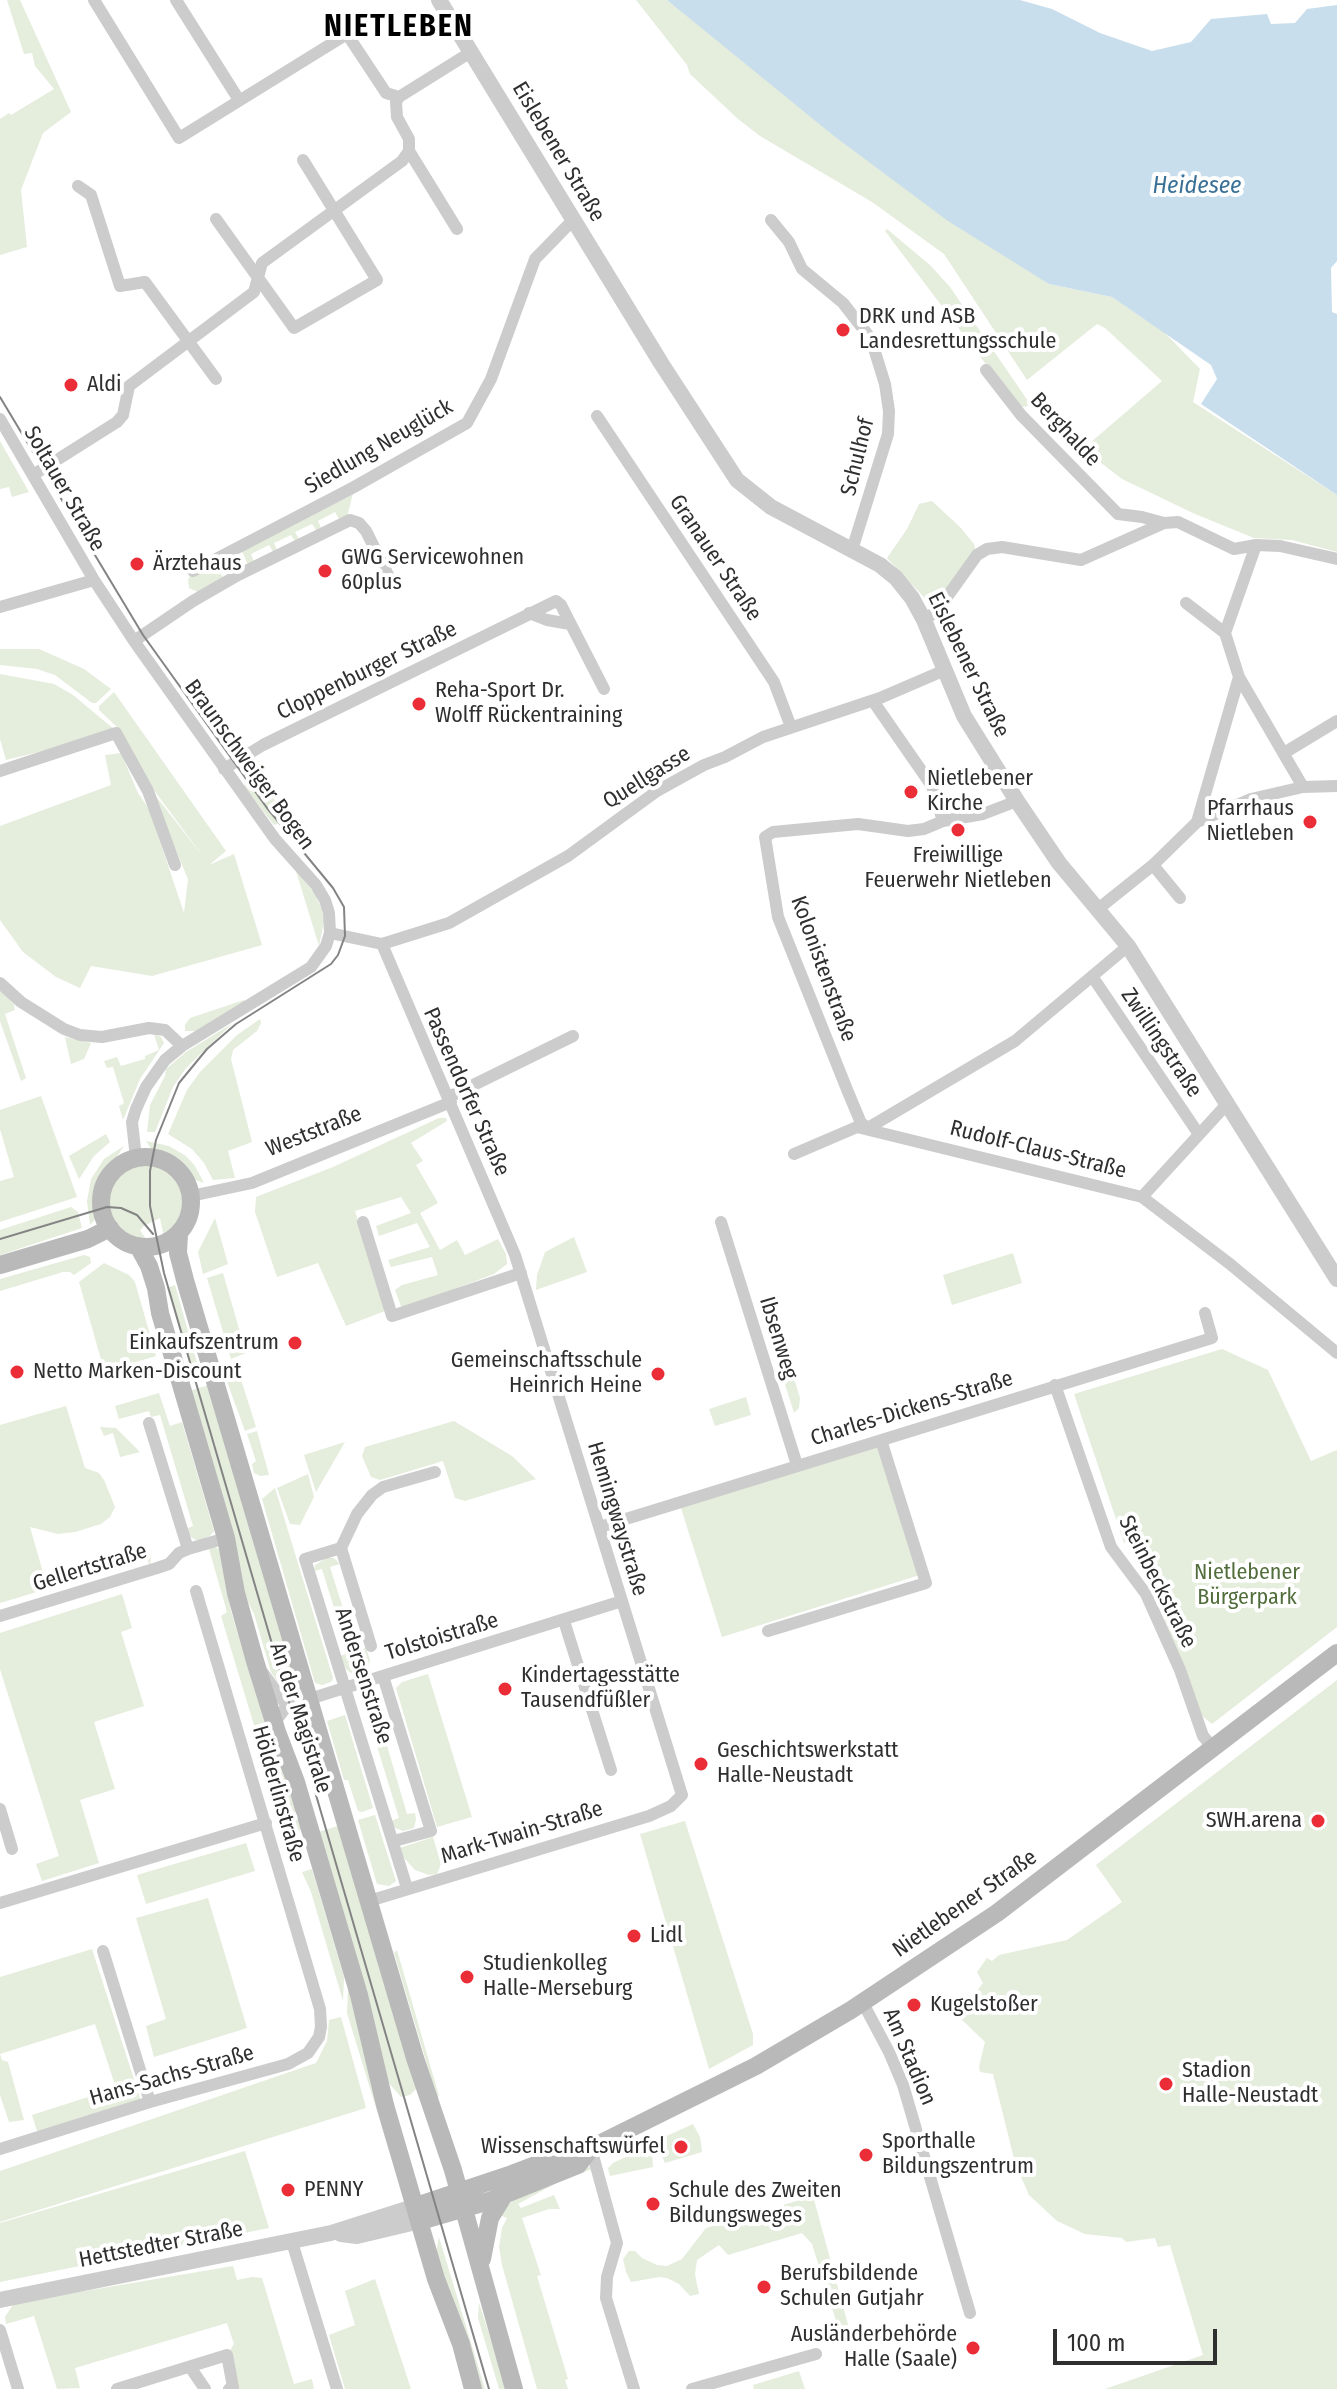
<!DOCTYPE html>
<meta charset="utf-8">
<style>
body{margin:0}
#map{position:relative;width:1337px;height:2389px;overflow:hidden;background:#fff;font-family:"Fira Sans Condensed",sans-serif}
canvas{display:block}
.scale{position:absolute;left:1053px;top:2329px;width:164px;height:36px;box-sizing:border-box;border:4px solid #2f2f2f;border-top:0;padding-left:10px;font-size:24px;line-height:28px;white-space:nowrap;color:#2f2f2f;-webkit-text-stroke:6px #fff;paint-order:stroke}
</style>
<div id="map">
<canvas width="1337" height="2389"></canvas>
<div class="scale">100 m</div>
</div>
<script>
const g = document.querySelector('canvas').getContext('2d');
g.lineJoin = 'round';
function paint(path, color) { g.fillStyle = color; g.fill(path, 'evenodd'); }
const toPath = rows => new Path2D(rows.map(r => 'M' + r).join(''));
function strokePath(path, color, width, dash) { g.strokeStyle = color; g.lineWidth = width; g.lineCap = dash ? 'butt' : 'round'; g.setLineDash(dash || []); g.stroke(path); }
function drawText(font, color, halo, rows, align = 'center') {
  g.font = font + ' "Fira Sans Condensed",sans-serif'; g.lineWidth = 8; g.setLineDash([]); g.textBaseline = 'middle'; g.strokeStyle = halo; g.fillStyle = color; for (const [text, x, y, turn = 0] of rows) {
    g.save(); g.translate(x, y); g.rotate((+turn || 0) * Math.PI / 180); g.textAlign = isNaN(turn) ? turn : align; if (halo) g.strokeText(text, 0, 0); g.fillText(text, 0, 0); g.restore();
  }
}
const green = toPath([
 [7,0,20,0,71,112,43,133,21,190,27,247,0,255,0,119,9,113,11,115,54,89,35,66,32,53,24,54],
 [636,0,667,0,1049,284,1112,297,1164,332,1200,369,1193,402,1337,495,1337,552,1292,540,1254,538,1195,514,1122,479,1083,449,1162,381,1105,328,1097,324,1027,380,944,254,872,202,760,136,738,119,690,74,687,65],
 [887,229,930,265,950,287,1030,404,1028,406,1021,407,1013,400,885,231],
 [0,441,29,492,12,497,9,487,0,489],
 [353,493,347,517,339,519,335,512,318,521,321,528,316,530,312,524,295,532,299,539,295,541,291,535,274,543,277,550,273,552,269,545,251,554,254,562,249,565,247,563,242,551],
 [932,501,961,528,974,544,977,555,937,611,887,558,907,529,919,504],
 [237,554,244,567,241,569,237,563,220,572,223,578,198,592,189,588,188,580,190,576],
 [0,649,39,649,84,669,111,689,96,703,92,703,55,675,37,669,0,665],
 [0,674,54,684,73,695,115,730,155,795,205,859,156,793,118,728,99,710,99,706,114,692,226,851,209,865,234,854,262,945,152,976,91,966,80,988,56,977,23,952,0,920,0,826,111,785,105,755,121,753,138,793,149,809,184,913,188,879,153,796,116,733,6,760,0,739],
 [255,758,266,768,260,772,283,815,290,812,291,819,274,825,245,788,244,770],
 [296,871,315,894,322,910,324,922,319,946],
 [0,990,14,1004,15,1010,5,1014,26,1078,21,1081,0,1021],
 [244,1000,245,1002,197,1031,185,1031,185,1025,190,1018],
 [260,1019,261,1023,257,1031,233,1050,231,1059,252,1142,228,1151,235,1178,213,1180,204,1163,192,1149,168,1134,187,1090,200,1072,237,1035],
 [233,1023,186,1068,173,1087,155,1132,147,1132,150,1105,165,1076,166,1069,186,1052],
 [154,1034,161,1037,164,1043,140,1079,123,1120,119,1106,124,1103,113,1067,107,1068,104,1061,117,1057,121,1066,145,1059,145,1056,159,1050],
 [65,1037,91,1043,84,1059,71,1064],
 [41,1096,77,1197,0,1222,0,1181,14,1177,0,1129,0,1110],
 [439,1118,446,1118,447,1121,411,1143,423,1161,416,1165,438,1203,420,1213,440,1250,457,1240,465,1255,498,1239,506,1254,507,1264,494,1274,402,1309,395,1290,402,1285,438,1275,432,1257,391,1267,388,1260,430,1247,417,1223,379,1236,376,1226,411,1213,401,1197,355,1211,385,1311,346,1326,318,1263,277,1277,255,1212,256,1197,333,1167],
 [106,1134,110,1142,94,1156,79,1179,69,1156],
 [146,1141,169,1146,186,1156,195,1166,204,1183,196,1180,170,1158,152,1150],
 [124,1146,102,1179,97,1196,97,1217,90,1225,87,1201,91,1179,104,1159],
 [149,1162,164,1166,176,1173,183,1184,188,1203,182,1222,168,1236,164,1238,160,1218,144,1226,140,1230,148,1242,129,1237,117,1228,109,1215,107,1200,110,1183,119,1171,131,1164],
 [71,1207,78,1212,82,1228,0,1255,0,1230],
 [215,1218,228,1264,203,1274,198,1252],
 [574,1237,587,1272,536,1290,537,1275,545,1252],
 [1013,1253,1022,1283,952,1305,943,1275],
 [84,1255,90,1257,91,1263,74,1275,70,1272,63,1272,0,1291,0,1279],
 [104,1263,129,1275,135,1282,156,1356,112,1369,102,1363,79,1282],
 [223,1273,246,1353,231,1359,207,1278],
 [175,1285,202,1380,195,1382,167,1288],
 [785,1349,800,1398,799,1408,794,1413,775,1352],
 [1222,1349,1268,1370,1311,1461,1337,1450,1337,1627,1212,1724,1201,1715,1134,1541,1124,1543,1074,1394],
 [239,1373,256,1427,245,1431,226,1379],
 [212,1384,298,1692,296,1694,294,1687,283,1691,271,1672,254,1614,243,1592,189,1391],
 [159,1393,170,1426,182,1422,214,1531,210,1536,198,1541,187,1535,186,1529,193,1526,160,1415,151,1417,149,1411,119,1419,115,1406],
 [746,1397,751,1415,715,1426,709,1409],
 [66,1406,85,1468,99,1473,104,1480,115,1507,110,1517,101,1524,75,1532,58,1534,30,1527,46,1583,146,1553,151,1556,150,1566,147,1559,0,1603,0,1425],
 [454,1421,512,1456,536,1479,465,1501,455,1498,443,1461,380,1480,371,1477,362,1456,365,1447],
 [100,1427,116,1428,140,1452,120,1457,113,1433,104,1436],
 [257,1431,269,1475,260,1476,254,1473,252,1464,256,1461,247,1434],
 [881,1440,923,1574,722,1637,679,1502],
 [345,1442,316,1492,304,1455],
 [308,1474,314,1497,300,1525,290,1524,277,1488],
 [275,1488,333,1678,331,1682,322,1685,315,1683,262,1499],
 [215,1547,219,1549,231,1611,267,1731,257,1735,221,1616,227,1612,209,1549],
 [327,1558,334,1558,340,1564,330,1567,356,1650,366,1648,370,1660,367,1673,356,1677,346,1669,340,1656,348,1653,322,1569,314,1571,315,1565],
 [122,1594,132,1628,121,1632,144,1706,94,1722,115,1789,80,1800,99,1863,42,1881,36,1864,59,1856,0,1669,0,1633],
 [428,1674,472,1817,437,1827,396,1688,402,1682],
 [1337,1680,1337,2389,1105,2389,1203,2355,1170,2245,1158,2247,1155,2238,1126,2242,1122,2238,1085,2234,1057,2221,1029,2195,1015,2163,993,2074,980,2072,979,2067,985,2042,958,2016,983,1983,977,1972,987,1958,992,1961,999,1955,1067,1940,1122,1902,1096,1865],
 [381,1705,383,1712,378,1715,407,1814,415,1813,416,1819,414,1828,403,1831,393,1827,391,1821,399,1818,366,1710],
 [345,1715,373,1808,362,1812,358,1811,348,1780,344,1780,327,1721],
 [269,1737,282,1768,301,1830,289,1833,282,1828,257,1741],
 [375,1815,396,1881,389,1886,377,1884,358,1820],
 [685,1821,753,2034,753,2045,709,2069,640,1834],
 [341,1825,417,2088,410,2095,401,2097,387,2081,318,1832],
 [433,1837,441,1864,437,1874,429,1875,415,1870,404,1858,400,1848],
 [246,1843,255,1871,146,1904,137,1875],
 [312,1869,344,1977,343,2001,311,1892,302,1872],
 [208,1898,247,2028,154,2057,146,2026,166,2019,136,1918],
 [92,1949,141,2101,38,2134,32,2115,116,2088,95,2024,0,2054,2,2060,8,2062,24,2120,9,2122,0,2095,0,1977],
 [397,1950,439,2096,437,2098,394,1953],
 [348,1986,391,2157,347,2013],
 [341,2017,366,2108,0,2222,0,2171,316,2063,327,2041,329,2020],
 [693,2124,700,2137,702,2152,665,2163,659,2149,660,2139],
 [643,2149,646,2158,652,2154,653,2167,610,2176,608,2168,613,2163],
 [245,2151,269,2228,0,2282,0,2223],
 [591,2166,592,2169,558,2182,518,2204,521,2208,554,2195,560,2209,549,2209,522,2218,541,2275,537,2276,568,2379,565,2380,568,2389,537,2389,502,2265,499,2247,502,2228,507,2218,500,2215,508,2204,532,2188],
 [813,2196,852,2339,842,2340,812,2244,802,2233,728,2255,719,2245,697,2260,695,2274,699,2294,690,2296,679,2284,667,2278,659,2277,631,2282,626,2272,623,2259,629,2251,635,2251,642,2258,657,2265,667,2266,682,2259,706,2228],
 [439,2237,485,2389,479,2389,436,2254],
 [233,2266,237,2280,252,2277,262,2278,294,2384,312,2379,314,2389,226,2389,233,2386,227,2355,234,2344,227,2323,75,2368,80,2388,57,2389,34,2316,6,2324,5,2317,14,2303],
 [375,2279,411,2389,345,2389,329,2335,355,2325,345,2291],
 [479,2303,495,2352,509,2389,499,2389,478,2318],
 [799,2371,805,2389,754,2389,753,2385]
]);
const water = toPath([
 [667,0,1020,0,1052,9,1100,33,1152,51,1191,42,1211,19,1267,14,1271,24,1295,23,1307,9,1337,5,1337,261,1331,268,1332,312,1337,314,1337,495,1201,404,1217,379,1211,365,1112,297,1049,284,948,221,834,136]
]);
const minor = toPath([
 [94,0,179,138,347,34,386,93,399,97],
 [176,0,239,100],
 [409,151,457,229],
 [78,186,91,195,120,286,145,282,216,379],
 [216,219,294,328,377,280,303,160],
 [771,220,789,242,802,269,843,303,871,339,885,384,889,411,888,434,852,550],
 [986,370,1021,415,1118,514,1142,517,1164,523],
 [597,416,774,682,791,727],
 [0,419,94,580,134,641,275,839,316,885,325,900,329,913,330,933,326,946,311,967,182,1046,165,1060,146,1087,136,1109,132,1122,136,1158],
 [33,475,117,422,123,415,129,386,254,292,262,263,402,161,409,151,409,139,397,117,396,102,399,97,471,52],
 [1256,545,1225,633,1239,677,1303,787],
 [193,571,354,487,467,423,491,379,535,259,573,220],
 [1186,603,1225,633],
 [0,607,94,580],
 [529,613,547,620,570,624],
 [924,620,937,611,977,555,987,549,1002,547,1081,560,1164,523,1178,522,1234,549,1256,545,1280,546,1337,559],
 [134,641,193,601,238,575,350,520,359,523,366,531,391,581],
 [873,701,932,786,943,821],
 [1284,753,1337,721],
 [224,769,263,745,556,601,561,605,604,689],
 [0,771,116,733,148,791,175,865],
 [1197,822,1239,677],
 [1153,865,1180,898],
 [1098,909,1153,865,1197,822,1251,799,1303,787,1337,786],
 [330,933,382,944,449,923,568,856,657,791,704,765,725,757,763,737,880,698,945,670],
 [1092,976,1198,1133],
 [0,983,21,1002,64,1029,80,1035,102,1037,149,1028,165,1030,182,1046],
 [449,1097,573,1036],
 [868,1128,861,1123,848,1092,778,917,765,837,773,832,858,824,908,831,924,829,943,821,983,814,1017,801],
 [868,1128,1015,1041,1128,946],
 [794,1154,857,1127,1142,1197,1230,1264,1337,1353],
 [191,1196,252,1183,451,1102],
 [1142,1197,1227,1104],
 [363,1222,392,1316,521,1273],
 [721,1222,797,1465],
 [1055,1385,1111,1547,1146,1594,1180,1670,1203,1736,1214,1749],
 [149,1423,188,1549],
 [600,1527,1212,1338,1205,1313],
 [341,1548,305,1559,407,1888],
 [0,1616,157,1568,169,1564,179,1553,188,1549,226,1538],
 [564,1621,611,1770],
 [768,1631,926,1583,881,1440],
 [371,1646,341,1548,357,1514,372,1495,383,1487,435,1472],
 [263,1673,287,1706],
 [383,1676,431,1831,394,1841],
 [274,1723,287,1706,622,1601],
 [0,1809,12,1849],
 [369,1901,649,1816,671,1806,682,1795,515,1255,382,944],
 [0,1903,266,1823],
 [103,1951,150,2102],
 [863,2003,889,2052,903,2085,970,2313],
 [591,2148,617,2243,607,2277,606,2298,634,2389],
 [0,2149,150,2102,288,2064,308,2053,319,2037,321,2027,320,2009,196,1591],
 [292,2242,337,2389],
 [0,2330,18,2389],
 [190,2367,205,2389],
 [117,2389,227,2355,233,2387,229,2389],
 [692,2389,816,2354]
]);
const tertiary = toPath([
 [439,0,661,363,737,480,771,507,880,565,896,578,912,598,924,620,964,716,1017,801,1059,863,1128,946,1337,1279],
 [341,2234,357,2236,420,2221],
 [0,2300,331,2233,416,2206]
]);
const secondary = toPath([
 '101 1202a45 45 0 1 1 90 0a45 45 0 1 1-90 0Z',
 [179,1234,178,1253,185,1280,415,2058,453,2170,514,2389],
 [138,1246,149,1266,156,1288,160,1313,226,1538,236,1593,255,1661,277,1732,296,1782,359,1995,385,2105,436,2279,461,2344,473,2389],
 [0,1265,88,1239,110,1228],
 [416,2206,512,2174,570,2152,591,2148,756,2066,851,2010,997,1913,1337,1653],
 [420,2221,489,2201,578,2165,591,2148],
 [482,2259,490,2218,504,2195]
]);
const tram = toPath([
 [0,397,143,635,267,808,333,888,344,907,345,936,338,955,331,964,236,1024,207,1049,179,1083,156,1140,150,1171,150,1206,164,1273,489,2389],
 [0,1239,107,1207,121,1208,137,1215,153,1234]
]);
const markers = [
 [843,330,8,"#eb2d37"],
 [71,385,8,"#eb2d37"],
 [137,564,8,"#eb2d37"],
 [325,571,8,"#eb2d37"],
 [419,704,8,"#eb2d37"],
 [911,792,8,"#eb2d37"],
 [1310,822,8,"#eb2d37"],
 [958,830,8,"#eb2d37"],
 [295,1343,8,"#eb2d37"],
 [17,1372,8,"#eb2d37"],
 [658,1374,8,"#eb2d37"],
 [505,1689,8,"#eb2d37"],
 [701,1764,8,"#eb2d37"],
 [1318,1821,8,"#eb2d37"],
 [634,1936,8,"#eb2d37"],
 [467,1977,8,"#eb2d37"],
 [914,2005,8,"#eb2d37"],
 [1166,2084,8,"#eb2d37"],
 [681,2147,8,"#eb2d37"],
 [866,2155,8,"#eb2d37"],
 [288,2190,8,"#eb2d37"],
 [653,2204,8,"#eb2d37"],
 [764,2287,8,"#eb2d37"],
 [973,2348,8,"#eb2d37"]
];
const streetNames = [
 ["Eislebener Straße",558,152,59],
 ["Berghalde",1065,430,47],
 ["Siedlung Neuglück",379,447,-30],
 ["Schulhof",858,457,-76],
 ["Soltauer Straße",64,489,60],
 ["Granauer Straße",715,558,56],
 ["Eislebener Straße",968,665,64],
 ["Cloppenburger Straße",367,671,-26],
 ["Braunschweiger Bogen",249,765,54],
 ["Quellgasse",647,778,-32],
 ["Kolonistenstraße",823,969,70],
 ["Zwillingstraße",1161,1043,56],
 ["Passendorfer Straße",466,1092,66],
 ["Weststraße",314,1132,-22],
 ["Rudolf-Claus-Straße",1038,1150,14],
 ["Ibsenweg",778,1338,73],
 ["Charles-Dickens-Straße",912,1409,-17],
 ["Hemingwaystraße",617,1519,73],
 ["Gellertstraße",90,1568,-17],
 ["Steinbeckstraße",1157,1582,63],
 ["Tolstoistraße",442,1637,-17],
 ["Andersenstraße",363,1676,72],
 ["An der Magistrale",300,1718,72],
 ["Hölderlinstraße",278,1794,74],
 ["Mark-Twain-Straße",522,1833,-17],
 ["Nietlebener Straße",965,1904,-35],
 ["Am Stadion",909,2057,67],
 ["Hans-Sachs-Straße",172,2076,-16],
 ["Hettstedter Straße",161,2245,-11]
];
const poiNames = [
 ["DRK und ASB",859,317],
 ["Landesrettungsschule",859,342],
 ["Aldi",87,385],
 ["GWG Servicewohnen",341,558],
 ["60plus",341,583],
 ["Ärztehaus",153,564],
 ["Reha-Sport Dr.",435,691],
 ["Wolff Rückentraining",435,716],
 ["Nietlebener",927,779],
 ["Kirche",927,804],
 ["Pfarrhaus",1294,809,"right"],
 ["Nietleben",1294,834,"right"],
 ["Freiwillige",958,856,"center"],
 ["Feuerwehr Nietleben",958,881,"center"],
 ["Einkaufszentrum",279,1343,"right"],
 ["Gemeinschaftsschule",642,1361,"right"],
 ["Heinrich Heine",642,1386,"right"],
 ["Netto Marken-Discount",33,1372],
 ["Kindertagesstätte",521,1676],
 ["Tausendfüßler",521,1701],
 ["Geschichtswerkstatt",717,1751],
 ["Halle-Neustadt",717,1776],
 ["SWH.arena",1302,1821,"right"],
 ["Lidl",650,1936],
 ["Studienkolleg",483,1964],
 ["Halle-Merseburg",483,1989],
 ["Kugelstoßer",930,2005],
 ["Stadion",1182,2071],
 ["Halle-Neustadt",1182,2096],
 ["Sporthalle",882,2142],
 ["Bildungszentrum",882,2167],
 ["Wissenschaftswürfel",665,2147,"right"],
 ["PENNY",304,2190],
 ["Schule des Zweiten",669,2191],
 ["Bildungsweges",669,2216],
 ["Berufsbildende",780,2274],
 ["Schulen Gutjahr",780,2299],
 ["Ausländerbehörde",957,2335,"right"],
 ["Halle (Saale)",957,2360,"right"]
];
const parkNames = [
 ["Nietlebener",1247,1573],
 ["Bürgerpark",1247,1598]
];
const waterNames = [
 ["Heidesee",1197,186]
];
const districtNames = [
 ["NIETLEBEN",399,28]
];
paint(green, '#e5eddd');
paint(water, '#c9deed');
strokePath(minor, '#ccc', 12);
strokePath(tertiary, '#ccc', 16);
strokePath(secondary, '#b9b9b9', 18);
strokePath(tram, '#848484', 2);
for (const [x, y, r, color] of markers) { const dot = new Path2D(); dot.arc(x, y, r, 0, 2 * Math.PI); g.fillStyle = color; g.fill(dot); strokePath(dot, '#fff', 3); }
drawText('22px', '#2f2f2f', '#fff', streetNames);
drawText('22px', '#2f2f2f', '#fff', poiNames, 'left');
drawText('22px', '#516d3b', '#fff', parkNames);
drawText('italic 24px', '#3a7095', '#fff', waterNames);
g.letterSpacing = '2px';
drawText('bold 30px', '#000', '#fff', districtNames);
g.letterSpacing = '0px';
</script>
